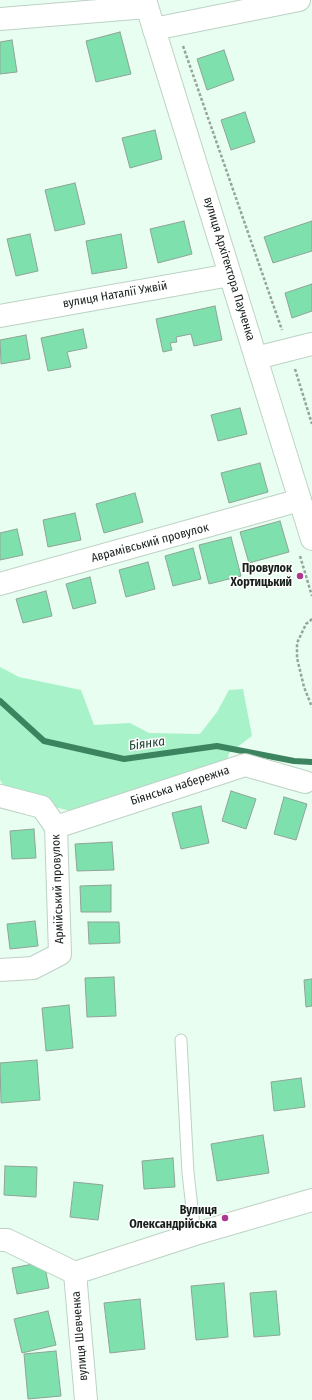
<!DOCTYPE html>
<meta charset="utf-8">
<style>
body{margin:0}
canvas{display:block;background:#e8fef1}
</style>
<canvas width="312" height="1400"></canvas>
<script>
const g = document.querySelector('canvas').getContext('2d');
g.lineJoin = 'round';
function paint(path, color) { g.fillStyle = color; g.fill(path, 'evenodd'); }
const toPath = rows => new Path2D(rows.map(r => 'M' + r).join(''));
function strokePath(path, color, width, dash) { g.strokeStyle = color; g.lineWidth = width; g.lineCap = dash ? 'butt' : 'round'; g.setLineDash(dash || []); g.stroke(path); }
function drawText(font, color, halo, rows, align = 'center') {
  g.font = font + ' "Fira Sans Condensed",sans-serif'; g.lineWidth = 3; g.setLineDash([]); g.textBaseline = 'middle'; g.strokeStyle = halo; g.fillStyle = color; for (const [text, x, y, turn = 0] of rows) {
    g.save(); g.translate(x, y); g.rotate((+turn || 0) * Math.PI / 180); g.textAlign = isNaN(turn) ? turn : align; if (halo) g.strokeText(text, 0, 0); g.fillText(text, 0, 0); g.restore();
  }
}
const green = toPath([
 [0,667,19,677,81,690,94,725,130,723,149,733,200,734,217,712,229,690,243,689,252,736,229,753,226,766,71,811,50,806,5,788,0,780]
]);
const stream = toPath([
 [0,701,44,741,124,759,217,746,294,761,312,762]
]);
const building = toPath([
 [120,32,131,74,96,82,86,41,120,32],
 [12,40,17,72,0,74,0,42,12,40],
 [224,50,234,80,207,90,197,59,224,50],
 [245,112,255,142,231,150,221,120,245,112],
 [155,130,162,159,130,168,122,138,155,130],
 [75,183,85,224,55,231,45,190,75,183],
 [184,221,192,254,158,263,150,229,184,221],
 [312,221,312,251,273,263,264,237,312,221],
 [30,234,38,271,16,276,7,239,30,234],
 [121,234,127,268,92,274,86,241,121,234],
 [312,284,312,311,292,318,285,293,312,284],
 [215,306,222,340,194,346,191,334,176,337,177,342,170,343,172,350,163,352,156,319,215,306],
 [83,329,87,348,67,352,71,367,48,371,41,338,83,329],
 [26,335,30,359,1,364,0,340,26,335],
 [240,408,247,434,218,441,211,415,240,408],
 [260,463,268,492,229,503,221,473,260,463],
 [135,493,143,522,104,533,96,504,135,493],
 [75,513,81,540,48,547,43,520,75,513],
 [280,521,289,552,249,563,240,532,280,521],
 [17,529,23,555,0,560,0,533,17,529],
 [231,537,241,576,209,584,199,545,231,537],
 [193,548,201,579,173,586,165,556,193,548],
 [148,562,155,589,126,597,119,570,148,562],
 [90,577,96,603,73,609,66,584,90,577],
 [46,591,52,616,23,623,16,599,46,591],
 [231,791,256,799,246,829,222,821,231,791],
 [284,797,307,804,296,840,274,834,284,797],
 [201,806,209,843,181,849,172,813,201,806],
 [34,829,36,858,12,859,10,831,34,829],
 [112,842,114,870,77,871,75,844,112,842],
 [111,885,111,912,81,912,80,886,111,885],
 [35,921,38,946,10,949,7,924,35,921],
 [88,922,119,922,120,943,89,944,88,922],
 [114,977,116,1016,87,1017,85,978,114,977],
 [312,979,312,1006,306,1007,304,980,312,979],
 [69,1005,73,1048,46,1051,42,1008,69,1005],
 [37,1060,40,1100,1,1103,0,1063,37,1060],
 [301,1078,305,1107,274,1111,271,1082,301,1078],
 [263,1135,269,1173,217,1181,211,1144,263,1135],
 [173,1158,175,1187,144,1189,142,1161,173,1158],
 [5,1166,37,1167,36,1197,4,1195,5,1166],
 [74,1182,103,1185,98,1220,70,1217,74,1182],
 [44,1262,49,1288,17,1294,12,1268,44,1262],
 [224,1283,228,1337,196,1340,191,1286,224,1283],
 [276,1291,280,1335,254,1337,250,1293,276,1291],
 [140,1299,145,1349,110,1353,104,1303,140,1299],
 [48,1311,56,1345,22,1353,14,1319,48,1311],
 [56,1351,61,1396,28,1399,24,1354,56,1351]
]);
const path = toPath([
 [183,46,282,330],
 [295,369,312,424],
 [300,556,312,596],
 [312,619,306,624,297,643,297,658,304,687,312,707]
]);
const service = toPath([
 [181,1040,188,1173,195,1234]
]);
const minor = toPath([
 [0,19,147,7],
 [154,29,299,0],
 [0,316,230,275],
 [256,358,312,344],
 [0,584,300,500],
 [0,796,42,807,56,827,60,954,33,968,0,970],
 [56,827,245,765,305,782],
 [0,1240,7,1240,75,1273]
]);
const tertiary = toPath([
 [145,0,312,539],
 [86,1400,75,1273,195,1234,312,1200]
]);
const markers = [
 [300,576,4,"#ac378f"],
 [225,1218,4,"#ac378f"]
];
const streetNames = [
 ["вулиця Архітектора Паученка",229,269,73],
 ["вулиця Наталії Ужвій",115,295,-10],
 ["Аврамівський провулок",150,543,-15],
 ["Біянська набережна",180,786,-18],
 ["Армійський провулок",58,889,-92],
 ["вулиця Шевченка",80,1336,-95]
];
const poiNames = [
 ["Провулок",292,569],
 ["Хортицький",292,583],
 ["Вулиця",217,1211],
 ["Олександрійська",217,1225]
];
const waterNames = [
 ["Біянка",147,744,-8]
];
paint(green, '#a7f2c8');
strokePath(stream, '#3c8460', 6);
paint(building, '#7ee0ac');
strokePath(building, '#8fa497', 1);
strokePath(service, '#bdd2c5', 13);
strokePath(minor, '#bdd2c5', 24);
strokePath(tertiary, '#bdd2c5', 24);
strokePath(path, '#95a59c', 2.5, [3, 2]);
strokePath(service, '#fff', 11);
strokePath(minor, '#fff', 22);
strokePath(tertiary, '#fff', 22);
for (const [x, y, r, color] of markers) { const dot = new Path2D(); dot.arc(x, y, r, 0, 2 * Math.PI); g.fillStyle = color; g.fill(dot); strokePath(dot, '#fff', 1.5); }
drawText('12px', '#171f1b', '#fff', streetNames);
drawText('bold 12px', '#171f1b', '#fff', poiNames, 'right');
drawText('italic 13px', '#18422d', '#fff', waterNames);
</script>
